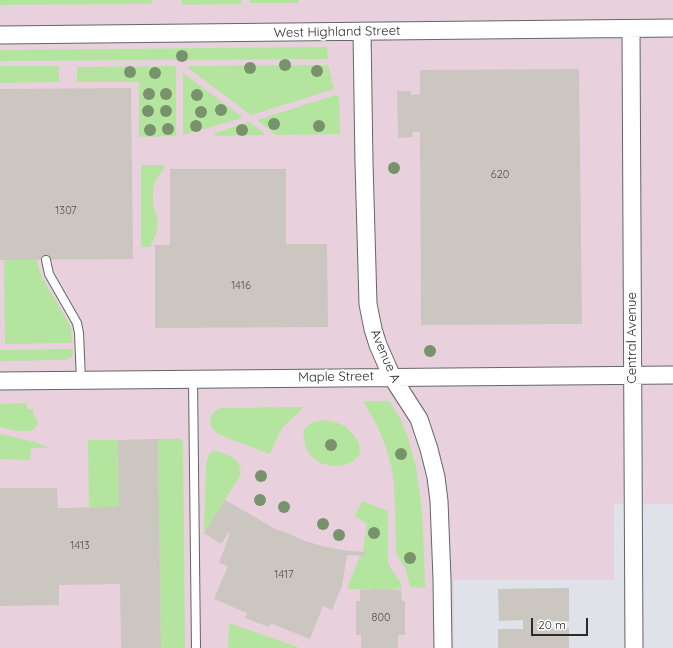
<!DOCTYPE html>
<style>
body{margin:0}
#map{position:relative;width:673px;height:648px;overflow:hidden;background:#dfe2e9;font-family:Quicksand,sans-serif}
canvas{display:block}
.scale{position:absolute;left:531px;top:618px;width:57px;height:18px;box-sizing:border-box;border:2px solid #2a2b2e;border-top:0;padding-left:5px;font-size:12px;line-height:14px;white-space:nowrap;color:#2a2b2e;-webkit-text-stroke:3px #fff;paint-order:stroke}
</style>
<div id="map">
<canvas width="673" height="648"></canvas>
<div class="scale">20 m</div>
</div>
<script>
const g = document.querySelector('canvas').getContext('2d');
g.lineJoin = 'round';
function paint(path, color) { g.fillStyle = color; g.fill(path, 'evenodd'); }
const toPath = rows => new Path2D(rows.map(r => 'M' + r).join(''));
function strokePath(path, color, width, dash) { g.strokeStyle = color; g.lineWidth = width; g.lineCap = dash ? 'butt' : 'round'; g.setLineDash(dash || []); g.stroke(path); }
function drawText(font, color, halo, rows, align = 'center') {
  g.font = font + ' Quicksand,sans-serif'; g.lineWidth = 4; g.setLineDash([]); g.textBaseline = 'middle'; g.strokeStyle = halo; g.fillStyle = color; for (const [text, x, y, turn = 0] of rows) {
    g.save(); g.translate(x, y); g.rotate((+turn || 0) * Math.PI / 180); g.textAlign = isNaN(turn) ? turn : align; if (halo) g.strokeText(text, 0, 0); g.fillText(text, 0, 0); g.restore();
  }
}
const education = toPath([
 [0,0,673,0,673,504,614,504,614,580,454,580,454,648,0,648]
]);
const green = toPath([
 [0,0,152,0,152,4,0,5],
 [182,0,241,0,241,4,182,5],
 [249,0,299,0,299,3,249,3],
 [327,47,328,59,0,61,0,50],
 [328,65,334,89,251,115,188,68,190,66],
 [0,66,59,66,59,82,0,83],
 [176,66,176,136,139,137,139,82,77,82,77,67],
 [183,73,242,117,242,118,183,135],
 [336,95,338,95,339,97,340,134,276,135,257,120],
 [249,122,263,132,264,135,216,136,214,134,215,133],
 [141,165,164,165,164,168,161,172,154,184,153,191,153,205,158,219,156,234,150,247,141,247],
 [4,260,37,260,38,267,43,279,71,327,72,343,5,344],
 [73,349,72,357,66,360,0,361,0,350],
 [363,401,389,401,400,418,408,438,416,468,421,502,423,528,425,588,410,587,406,570,396,553,395,502,394,483,391,465,385,445,377,425],
 [27,403,27,409,33,409,34,416,37,420,37,425,33,430,27,431,16,431,0,427,0,404],
 [304,407,283,427,276,440,270,454,225,437,217,433,212,428,210,422,211,416,215,411,221,408],
 [324,420,335,422,345,426,355,436,359,444,360,455,353,461,345,465,334,466,322,464,312,457,306,448,304,439,303,430,311,423],
 [0,434,35,442,49,448,31,448,30,460,0,459],
 [158,439,179,439,183,442,185,648,161,648],
 [88,440,118,440,119,507,89,508],
 [213,451,218,451,233,458,238,462,241,471,240,476,204,533,206,464,209,454],
 [362,501,388,511,388,562,391,569,401,583,401,588,390,590,347,589,360,556,365,556,366,552,363,552,367,524,355,516],
 [229,623,300,648,228,648]
]);
const building = toPath([
 [579,69,582,324,421,325,420,132,412,132,413,137,398,138,397,91,411,91,411,95,420,94,420,70],
 [131,88,133,259,0,260,0,89],
 [170,169,286,169,286,244,327,244,328,327,155,328,155,245,170,245],
 [158,439,161,648,121,648,120,584,59,585,59,605,0,606,0,488,57,488,58,508,119,507,118,440],
 [225,500,279,531,280,530,305,541,326,547,348,551,366,552,365,556,347,555,342,586,332,610,323,606,310,639,270,623,269,627,245,618,247,613,214,599,228,566,219,563,230,533,229,532,221,544,204,533],
 [569,588,569,621,546,621,546,629,569,628,569,648,498,648,498,629,523,629,523,620,499,621,498,589],
 [371,589,401,590,402,601,405,601,405,635,398,635,398,648,361,648,361,635,356,635,356,601,360,601,360,590,371,590]
]);
const service = toPath([
 [46,260,49,274,77,323,79,333,81,380],
 [193,379,196,648]
]);
const minor = toPath([
 [631,29,634,648],
 [362,31,364,163,368,304,373,329,378,345,392,377,419,419,429,449,436,477,439,501,442,579,443,648],
 [0,35,673,28],
 [0,381,673,375]
]);
const trees = [
 [182,56],
 [285,65],
 [250,68],
 [317,71],
 [130,72],
 [155,73],
 [149,94],
 [166,94],
 [197,95],
 [221,110],
 [148,111],
 [166,111],
 [201,112],
 [274,124],
 [196,126],
 [319,126],
 [168,129],
 [150,130],
 [242,130],
 [394,168],
 [430,351],
 [331,445],
 [401,454],
 [261,476],
 [260,500],
 [284,507],
 [323,524],
 [374,533],
 [339,535],
 [410,558]
];
const numberNames = [
 ["620",500,175],
 ["1307",66,211],
 ["1416",241,286],
 ["1413",80,546],
 ["1417",284,575],
 ["800",381,618]
];
const streetNames = [
 ["West Highland Street",337,32,-1],
 ["Central Avenue",632,338,-90],
 ["Avenue A",385,356,67],
 ["Maple Street",336,377,-1]
];
paint(education, '#e8d1dd');
paint(green, '#b3e59f');
paint(building, '#cbc6c0');
strokePath(service, '#63666b', 10);
strokePath(minor, '#63666b', 19);
strokePath(service, '#fff', 8);
strokePath(minor, '#fff', 17);
g.fillStyle = '#78936b';
for (const [x, y] of trees) { g.beginPath(); g.arc(x, y, 6, 0, 2 * Math.PI); g.fill(); }
drawText('11px', '#525252', null, numberNames);
drawText('13px', '#2a2b2e', '#fff', streetNames);
</script>
